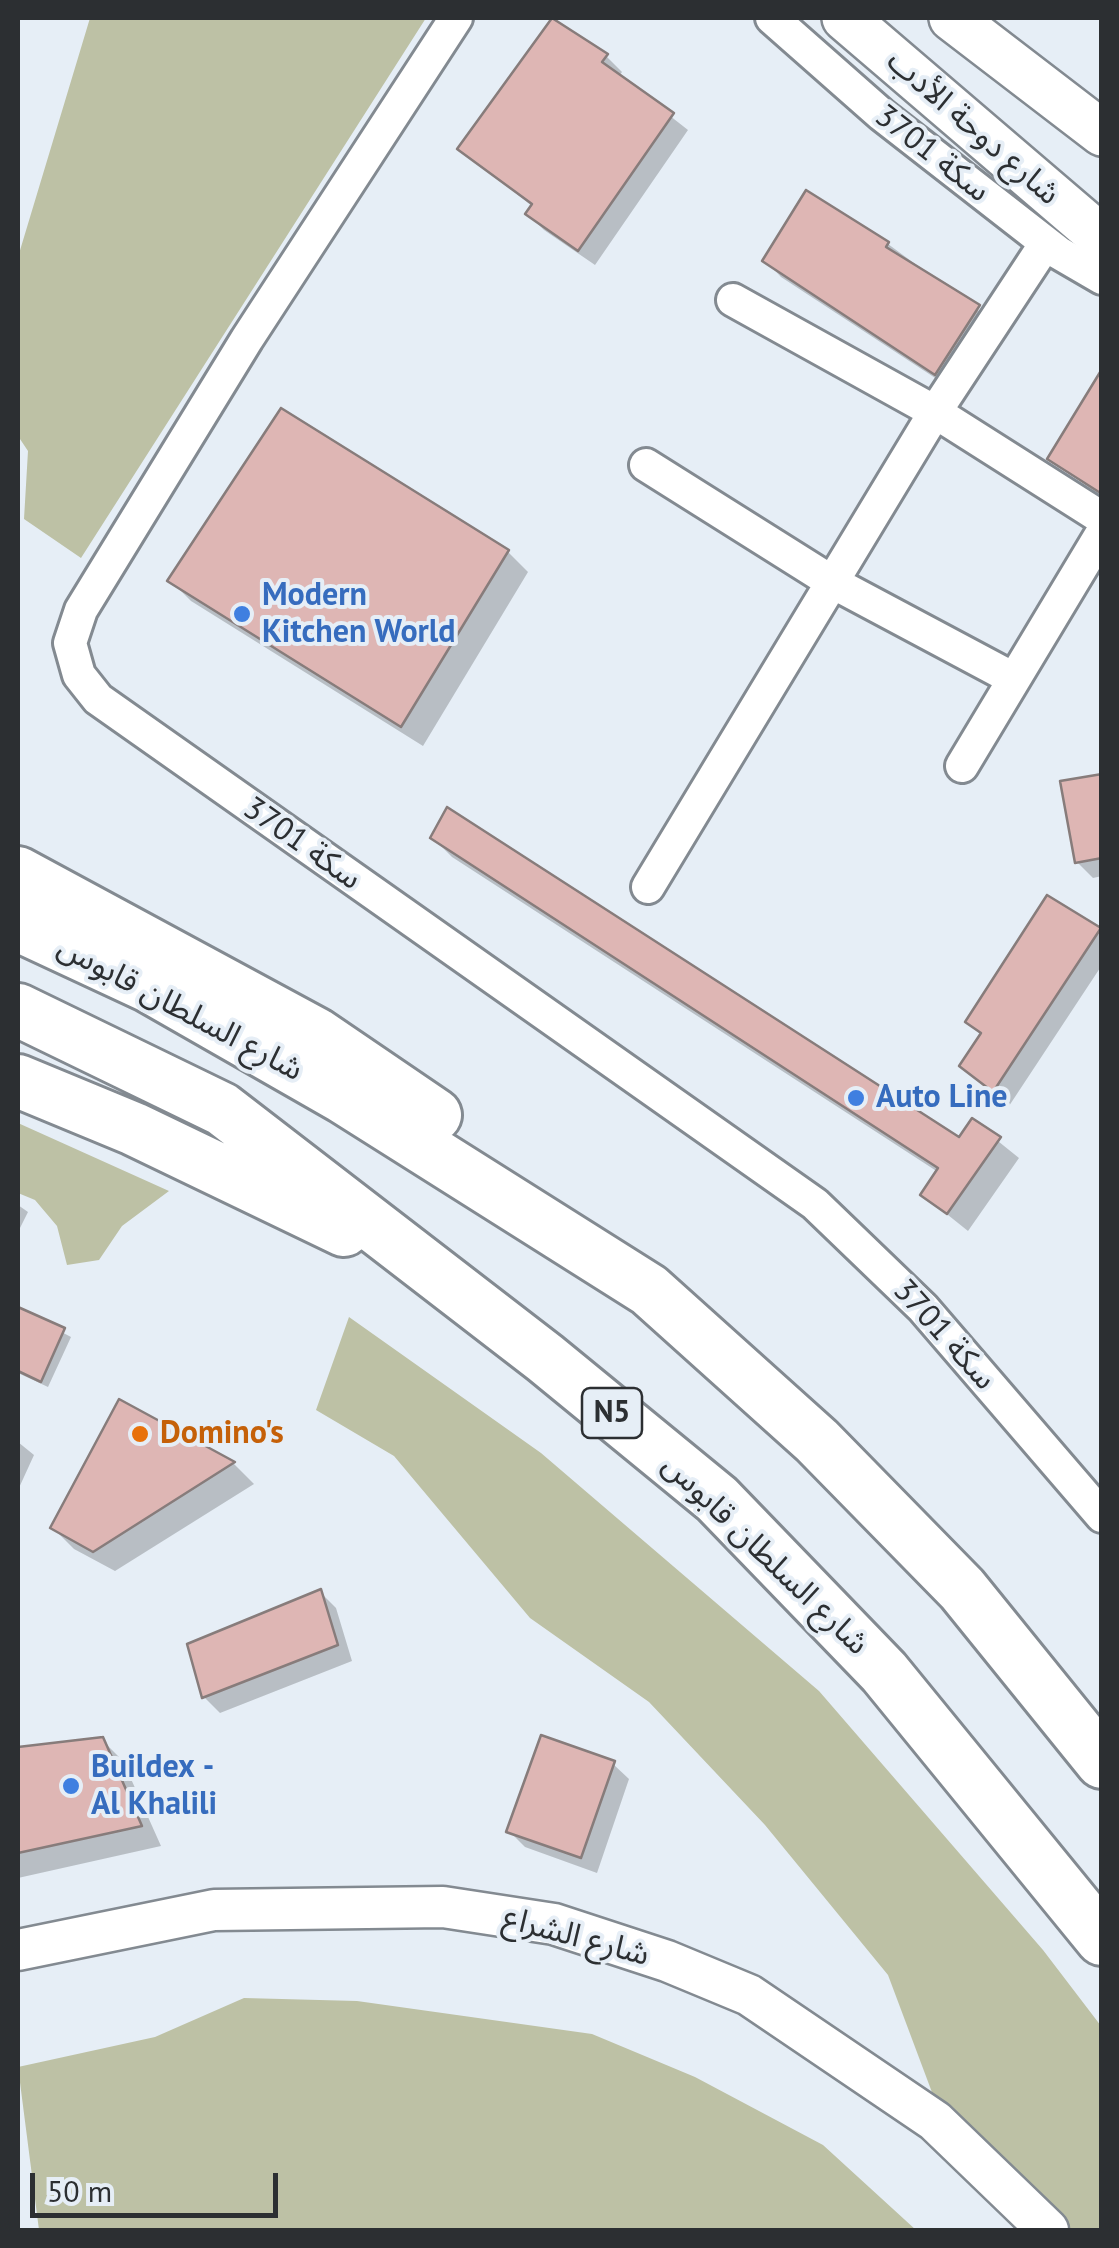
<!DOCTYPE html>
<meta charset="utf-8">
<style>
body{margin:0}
#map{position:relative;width:1119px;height:2248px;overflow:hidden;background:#e6eef6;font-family:"PT Sans",sans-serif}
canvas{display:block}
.frame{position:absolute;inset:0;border:20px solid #2c2f32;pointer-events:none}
.scale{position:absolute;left:30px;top:2173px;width:248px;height:45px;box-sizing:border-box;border:5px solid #2c2f32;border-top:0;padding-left:12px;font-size:30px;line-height:35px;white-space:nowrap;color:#2c2f32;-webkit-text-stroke:8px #e6eef6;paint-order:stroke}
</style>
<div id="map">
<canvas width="1119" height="2248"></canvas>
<div class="frame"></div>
<div class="scale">50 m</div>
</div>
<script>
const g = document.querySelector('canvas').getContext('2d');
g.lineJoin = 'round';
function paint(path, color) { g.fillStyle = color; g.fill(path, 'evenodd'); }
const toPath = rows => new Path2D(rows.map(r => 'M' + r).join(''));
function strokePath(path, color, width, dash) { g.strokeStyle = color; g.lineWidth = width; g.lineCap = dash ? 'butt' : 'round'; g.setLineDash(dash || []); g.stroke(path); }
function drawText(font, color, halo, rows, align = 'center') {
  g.font = font + ' "PT Sans","Noto Sans Arabic",sans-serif'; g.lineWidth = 8; g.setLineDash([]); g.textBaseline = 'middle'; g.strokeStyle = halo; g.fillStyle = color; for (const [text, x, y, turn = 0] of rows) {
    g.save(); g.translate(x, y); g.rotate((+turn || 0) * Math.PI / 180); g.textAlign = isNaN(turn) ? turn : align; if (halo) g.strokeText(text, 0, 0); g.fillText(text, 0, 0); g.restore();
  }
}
const green = toPath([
 [90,18,426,18,81,558,24,519,28,451,18,436,18,257],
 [18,1123,169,1191,122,1226,99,1260,67,1265,57,1226,35,1200,18,1193],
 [349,1317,541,1453,819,1691,1043,1950,1101,2026,1101,2230,1064,2230,939,2111,888,1975,765,1825,649,1702,530,1618,394,1456,316,1410],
 [244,1998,357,2001,592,2034,695,2077,823,2145,916,2230,39,2230,18,2067,155,2037]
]);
const shadow = toPath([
 [554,18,606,56,622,72,619,76,688,130,595,265,544,230,528,214,533,207,460,148],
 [807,194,888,244,994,322,952,389,781,277,766,261],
 [1102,400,1102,497,1050,459],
 [508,552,528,572,423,746,191,601,170,580],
 [1102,777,1102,876,1093,878,1077,862],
 [433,838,960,1140,973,1121,1019,1158,968,1231,923,1195,938,1172,452,857],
 [1099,930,1102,965,1009,1106,962,1066,982,1036,968,1022],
 [18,1205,28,1212,18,1232],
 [18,1309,71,1337,48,1387,18,1373],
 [120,1403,234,1464,254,1484,115,1571,74,1549,53,1528],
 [18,1442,34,1455,18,1490],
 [320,1592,336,1608,352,1661,220,1713,204,1697],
 [102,1740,123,1761,161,1846,18,1878,18,1749],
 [613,1764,629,1779,597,1873,525,1847,509,1831]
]);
const building = toPath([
 [552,18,608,54,602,62,674,113,578,251,525,214,532,204,457,149,552,18],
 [806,190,889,242,886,247,980,305,935,375,762,261,806,190],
 [1102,369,1102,494,1047,459,1102,369],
 [281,408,509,550,401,727,167,581,281,408],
 [1102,774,1102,858,1075,863,1060,781,1102,774],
 [447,807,959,1137,972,1118,1001,1137,947,1214,920,1195,938,1168,430,838,447,807],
 [1047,895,1101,928,993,1092,959,1066,981,1033,965,1022,1047,895],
 [18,1307,65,1328,41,1382,18,1371,18,1307],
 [119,1399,235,1462,93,1552,50,1528,119,1399],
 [321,1589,338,1645,202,1698,187,1644,321,1589],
 [541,1735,615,1761,581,1858,506,1832,541,1735],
 [103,1737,142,1826,18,1853,18,1747,103,1737]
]);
const minor = toPath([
 [456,18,247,339,81,610,70,643,79,675,98,699,815,1204,923,1308,1102,1516],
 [772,18,882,115,1059,253,1102,278],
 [733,300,935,412,1102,518],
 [646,465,832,582,1014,679],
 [962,766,1102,533],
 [648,887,935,412,1046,243]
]);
const tertiary = toPath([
 [18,1950,214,1910,443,1907,554,1924,667,1961,749,1995,935,2121,1048,2230]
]);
const secondary = toPath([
 [845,18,1102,238],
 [952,18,1102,133]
]);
const trunk = toPath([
 [18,873,316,1034,435,1115],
 [18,925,149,986,343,1097,649,1290,817,1441,962,1589,1102,1762],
 [18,1010,222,1109,545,1358,717,1499,884,1672,1102,1939],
 [18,1081,134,1129,344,1230]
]);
const markers = [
 [242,614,10,"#3f7fe0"],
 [856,1098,10,"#3f7fe0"],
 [140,1434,10,"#e8710a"],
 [71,1786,10,"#3f7fe0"]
];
const shields = [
 [612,1413,60]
];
const shieldNames = [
 ["N5",612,1413]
];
const streetNames = [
 ["شارع دوحة الأدب",973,128,41],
 ["سكة 3701",932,154,38],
 ["سكة 3701",302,844,35],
 ["شارع السلطان قابوس",180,1009,28],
 ["سكة 3701",944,1335,48],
 ["شارع السلطان قابوس",765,1555,44],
 ["شارع الشراع",576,1937,15]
];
const shopNames = [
 ["Modern",262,596],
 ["Kitchen World",262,633],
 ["Auto Line",876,1098],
 ["Buildex -",91,1768],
 ["Al Khalili",91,1805]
];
const foodNames = [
 ["Domino's",160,1434]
];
paint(green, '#bdc1a5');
paint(shadow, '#0003');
paint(building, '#deb6b4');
strokePath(building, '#877c7b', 2.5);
strokePath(minor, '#838a91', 38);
strokePath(tertiary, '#838a91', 45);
strokePath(secondary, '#838a91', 50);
strokePath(trunk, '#838a91', 58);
strokePath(minor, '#fff', 32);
strokePath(tertiary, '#fff', 40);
strokePath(secondary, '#fff', 45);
strokePath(trunk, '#fff', 52);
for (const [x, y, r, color] of markers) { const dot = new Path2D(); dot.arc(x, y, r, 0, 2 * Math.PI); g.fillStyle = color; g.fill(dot); strokePath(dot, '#e6eef6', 4); }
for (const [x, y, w] of shields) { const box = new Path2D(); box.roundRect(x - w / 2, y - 25, w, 50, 8); g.fillStyle = '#e6eef6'; g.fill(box); strokePath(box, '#2c2f32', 2.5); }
drawText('bold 30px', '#2c2f32', null, shieldNames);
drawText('32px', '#2c2f32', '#e6eef6', streetNames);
drawText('bold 32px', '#366cbe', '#e6eef6', shopNames, 'left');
drawText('bold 32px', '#c56008', '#e6eef6', foodNames, 'left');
</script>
